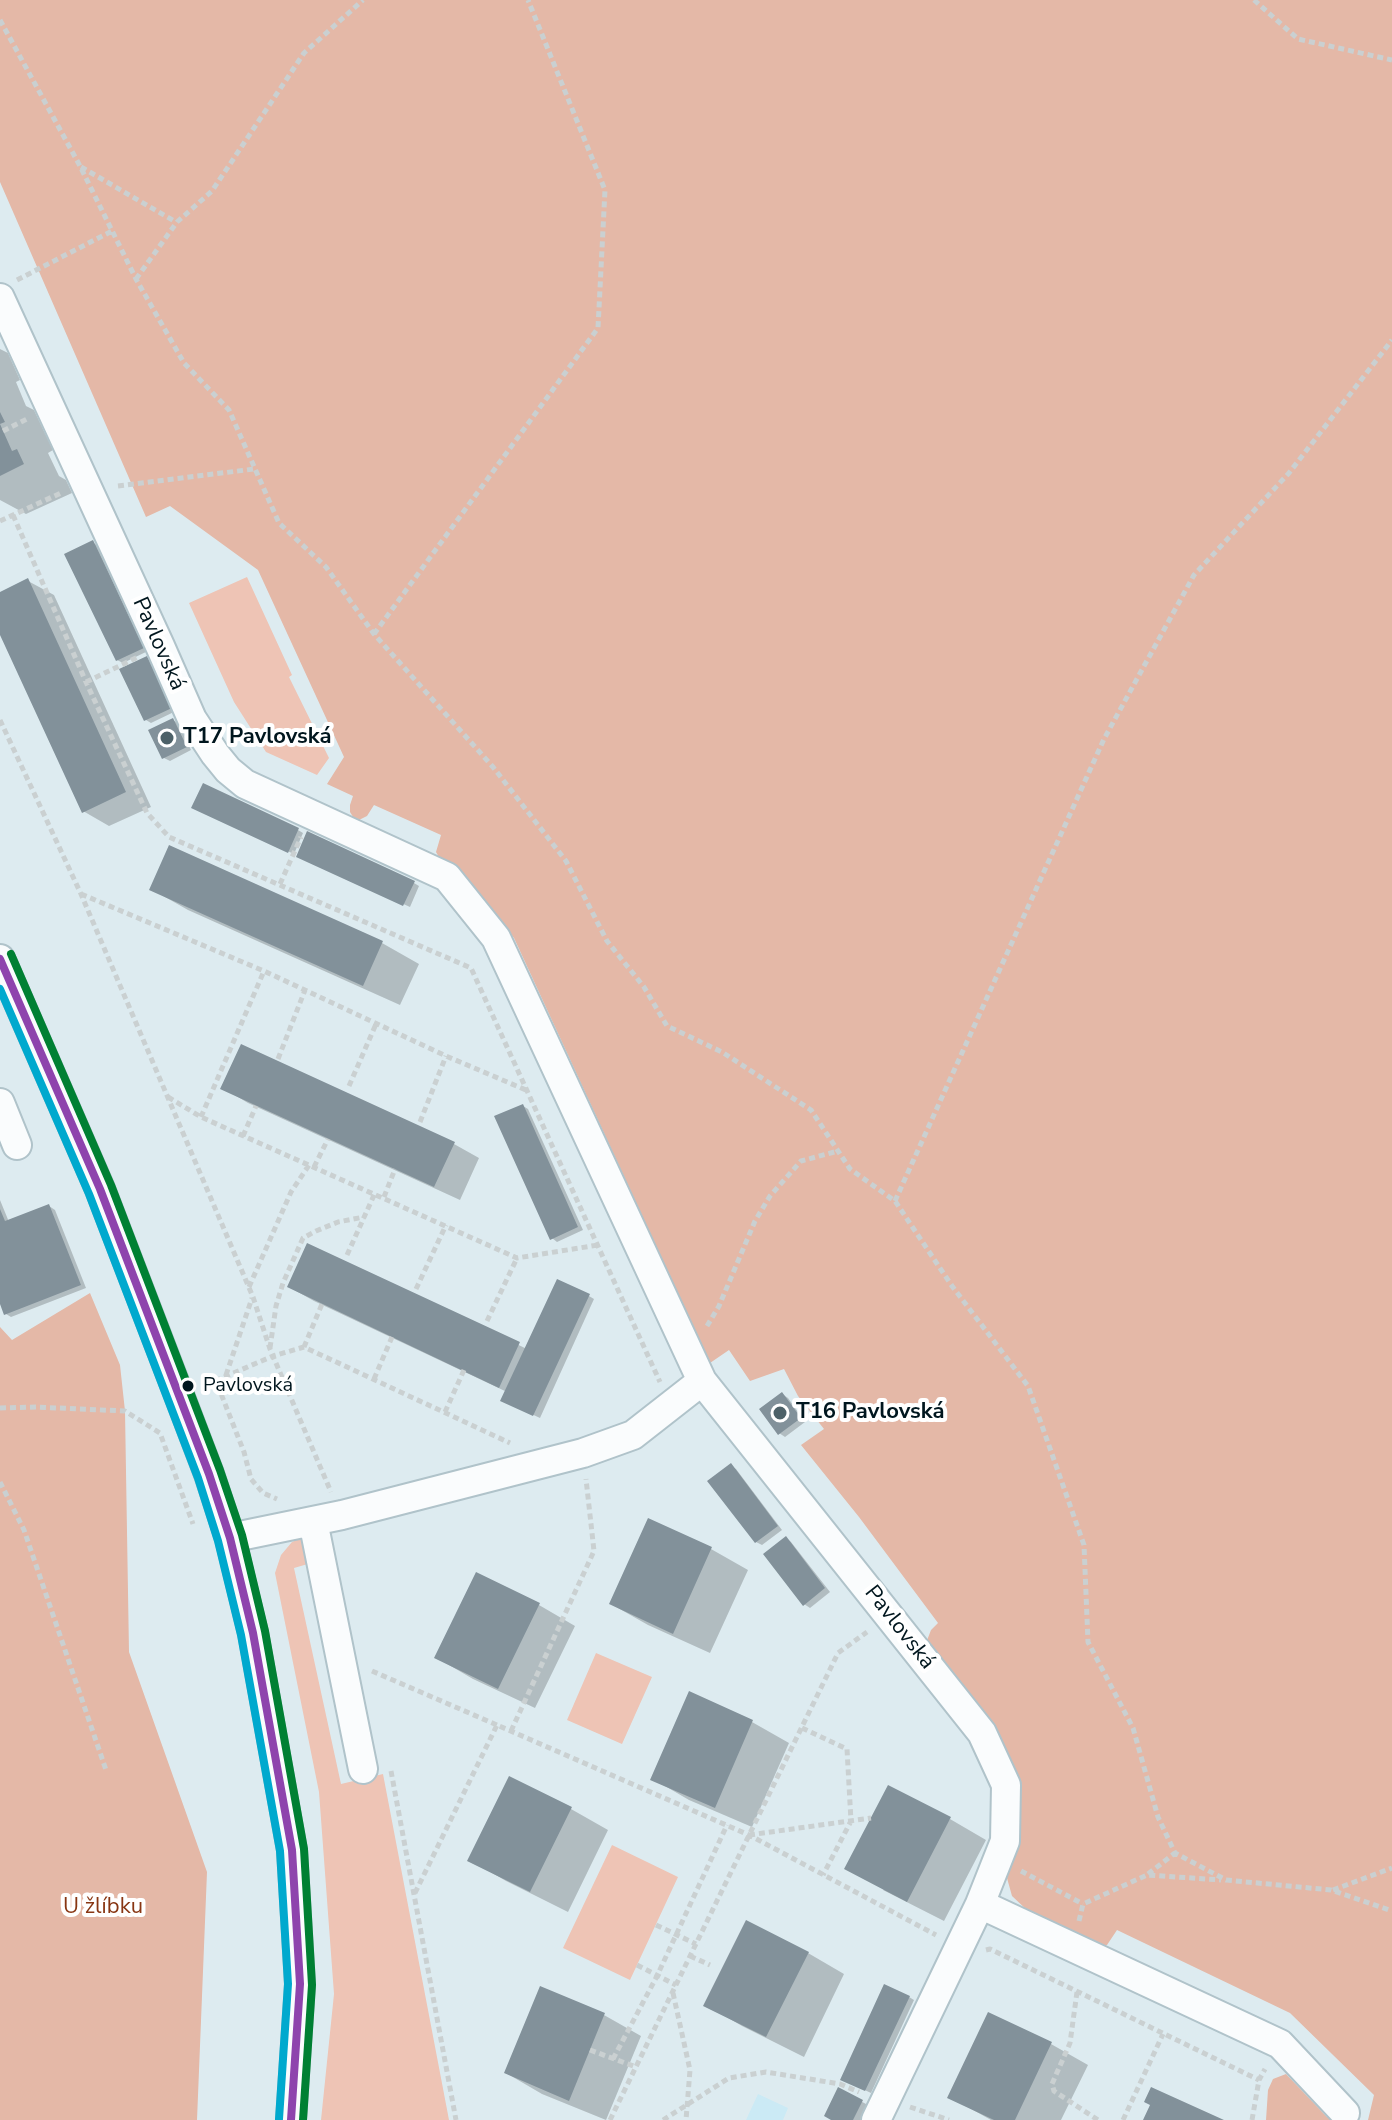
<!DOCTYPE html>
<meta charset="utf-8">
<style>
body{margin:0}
canvas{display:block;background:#ddebf0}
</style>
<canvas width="1392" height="2120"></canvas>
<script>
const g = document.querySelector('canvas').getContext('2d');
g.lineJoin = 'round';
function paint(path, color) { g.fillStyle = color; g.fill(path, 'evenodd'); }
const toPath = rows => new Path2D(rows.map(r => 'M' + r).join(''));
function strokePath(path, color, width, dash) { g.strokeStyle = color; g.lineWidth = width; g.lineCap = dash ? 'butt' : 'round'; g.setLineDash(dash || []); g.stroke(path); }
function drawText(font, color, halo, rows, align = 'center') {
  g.font = font + ' "Nunito Sans",sans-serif'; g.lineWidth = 8; g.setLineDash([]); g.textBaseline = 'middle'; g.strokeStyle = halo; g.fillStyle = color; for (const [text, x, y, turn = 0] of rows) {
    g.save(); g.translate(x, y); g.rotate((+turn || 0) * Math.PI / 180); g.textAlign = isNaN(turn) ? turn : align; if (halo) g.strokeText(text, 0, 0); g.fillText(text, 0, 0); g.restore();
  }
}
const built = toPath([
 [758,2094,788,2108,783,2120,746,2120]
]);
const green = toPath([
 [247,577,292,675,289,677,329,758,317,775,266,752,234,702,189,603],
 [299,1539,308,1542,318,1561,294,1568,341,1784,383,1774,449,2120,321,2120,334,1994,319,1792,275,1573,281,1555,292,1542],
 [596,1653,652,1677,622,1744,567,1720],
 [612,1845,678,1877,630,1980,563,1948]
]);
const forest = toPath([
 [0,0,1392,0,1392,2120,1368,2120,1374,2095,1290,2013,1117,1930,1107,1945,1099,1947,1028,1911,1012,1896,1007,1878,1018,1827,926,1643,931,1630,938,1623,859,1517,801,1445,824,1429,798,1396,784,1369,750,1381,729,1350,710,1363,514,938,461,871,440,859,436,852,441,835,374,805,367,816,359,820,355,820,350,812,350,805,353,796,327,784,344,757,258,570,170,506,146,517,0,182],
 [90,1293,120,1365,125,1411,129,1652,207,1872,197,2120,0,2120,0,1327,12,1340],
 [1286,2074,1327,2117,1340,2120,1266,2120,1268,2090,1273,2079]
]);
const shadow = toPath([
 [0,349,8,353,20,380,16,382,26,406,34,410,53,450,48,453,59,476,66,480,72,493,26,514,0,500],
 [93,543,99,546,148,651,123,663,117,660],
 [28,581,54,595,151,807,109,826,83,811,0,631,0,594],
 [147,658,153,662,176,711,151,723,146,720],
 [173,720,178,723,191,750,170,761,164,758],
 [199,811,298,830,303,833,294,854],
 [170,848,382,943,419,964,400,1005,188,910,151,889],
 [304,859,414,883,419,886,410,907],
 [223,1088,454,1144,479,1158,460,1200,248,1103],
 [523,1106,528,1109,583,1230,557,1242,552,1238],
 [0,1200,9,1222,49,1206,55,1210,86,1288,11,1317,6,1314,0,1299],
 [308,1245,527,1349,589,1296,594,1299,540,1418,508,1403,507,1392,314,1301,289,1287],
 [782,1394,788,1398,805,1422,785,1437,779,1433],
 [731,1466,736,1469,782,1530,762,1545,756,1542],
 [649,1521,711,1549,748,1570,710,1653,648,1625,611,1604],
 [786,1538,791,1542,830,1592,810,1608,804,1604],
 [539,1605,575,1626,535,1708,473,1679,437,1658],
 [690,1694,752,1722,789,1743,752,1827,689,1800,653,1779],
 [510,1778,571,1809,608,1830,568,1912,506,1881,470,1860],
 [950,1819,986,1840,944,1921,883,1890],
 [808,1953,844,1974,804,2057,742,2026,706,2005],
 [909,1997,914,2000,871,2093,848,2082],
 [604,2015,641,2036,606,2120,542,2094,506,2073],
 [989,2015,1051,2044,1088,2065,1061,2120,991,2120,950,2097],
 [839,2090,868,2105,860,2120,834,2120]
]);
const building = toPath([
 [0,412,5,422,0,424,12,451,17,449,24,464,0,476],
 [93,540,144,648,116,661,64,554],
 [28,578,126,792,82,813,0,635,0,592],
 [147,656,172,708,144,721,119,669],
 [173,718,187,747,162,759,148,730],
 [203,783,299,828,288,853,191,808],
 [307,831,415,881,403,906,296,857],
 [169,845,383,941,363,986,149,890],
 [241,1044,455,1142,434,1187,220,1089],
 [523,1104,578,1227,550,1240,494,1116],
 [49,1204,81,1285,4,1315,0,1304,0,1209,5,1221],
 [307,1243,520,1342,499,1388,287,1287],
 [557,1279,590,1294,533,1416,500,1401],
 [782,1392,801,1418,778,1435,759,1409],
 [731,1463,778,1526,755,1543,707,1481],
 [648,1518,712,1547,673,1634,609,1604],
 [786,1536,825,1588,803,1606,763,1554],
 [476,1572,540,1603,498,1689,434,1658],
 [689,1691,753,1720,715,1808,650,1780],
 [509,1776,572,1807,530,1892,467,1861],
 [888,1785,951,1817,907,1902,844,1869],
 [746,1920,809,1952,766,2037,703,2006],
 [884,1984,910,1996,865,2091,840,2080],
 [540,1986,605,2013,569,2101,504,2073],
 [988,2012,1052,2042,1015,2120,994,2120,947,2098],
 [838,2087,863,2100,853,2120,831,2120,824,2116],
 [1151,2087,1224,2120,1143,2120,1150,2105,1144,2102]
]);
const path = toPath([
 [1254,0,1298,39,1392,60],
 [0,20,80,166,136,279,184,363,229,410,279,523,326,567,374,634,493,767,566,861,607,941,644,987,667,1026,722,1052,811,1110,850,1169,895,1201,952,1286,1028,1386,1084,1545,1088,1642,1133,1728,1158,1817,1175,1853,1226,1880,1331,1890,1392,1911],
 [81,167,176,222],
 [136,279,177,222,212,191,304,53,363,0],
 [17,280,112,231],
 [3,431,27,419],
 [118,486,254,469],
 [13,515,86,682,147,813,169,837,471,968,660,1382],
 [0,521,61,493],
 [374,634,598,328,605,190,528,0],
 [86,682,138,657],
 [0,720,81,894,253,1297,270,1349,331,1492],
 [280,884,301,837],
 [81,894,264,971,446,1056,526,1090],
 [278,1059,305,990],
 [349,1086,376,1024],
 [168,1097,201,1117,517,1258,598,1245],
 [201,1117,264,971],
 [420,1122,446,1056],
 [243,1136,256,1106],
 [314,1167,328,1139],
 [384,1197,395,1169],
 [895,1201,1104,739,1194,575,1289,473,1392,340],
 [347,1255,375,1193],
 [249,1287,291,1192,309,1165],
 [416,1289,446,1225],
 [487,1321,517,1258],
 [707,1326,719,1306,755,1221,770,1196,801,1161,838,1151],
 [304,1347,322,1304],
 [270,1348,276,1306,283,1283,303,1238,316,1231,338,1222,364,1217],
 [226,1375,252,1298],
 [214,1376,244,1452,251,1479,263,1493,277,1499],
 [374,1379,392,1337],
 [215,1381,273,1356,304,1347,510,1443],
 [0,1408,36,1407,125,1411,160,1433,193,1524],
 [445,1412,464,1370],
 [0,1482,24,1530,106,1770],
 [372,1671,497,1725],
 [802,1728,847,1749,851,1821,823,1875],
 [511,1731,594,1551,586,1479],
 [391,1771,456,2120],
 [749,1835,871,1818],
 [1021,1871,1083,1904],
 [1148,1874,1175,1853],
 [1333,1890,1392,1868],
 [415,1893,497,1725,749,1835,936,1935],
 [1079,1921,1083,1904,1147,1875,1221,1880],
 [656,1925,696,1944],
 [986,1950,990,1949,1259,2080],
 [690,1956,710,1965],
 [637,1965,676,1985],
 [1077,1992,1070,2043,1052,2084,1054,2091,1098,2120],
 [673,1993,690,2070,686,2120],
 [590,2050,636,2067],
 [613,2059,657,1976,727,1825],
 [910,2107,949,2120],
 [610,2120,838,1653,867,1632],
 [663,2120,729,2078,766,2072,840,2084,859,2092],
 [1123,2120,1163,2034],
 [1252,2120,1259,2080,1265,2069]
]);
const minor = toPath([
 [0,298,160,646,192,719,215,754,228,770,245,784,447,877,496,938,702,1381],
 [0,959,100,1189,176,1387,209,1474,230,1538,253,1633,292,1850,300,1984,291,2120],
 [0,1103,17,1145],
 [313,1521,363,1769],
 [230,1538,342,1515,583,1453,633,1435,702,1381,982,1733,1006,1785,1005,1841,980,1904,1280,2044,1345,2113],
 [876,2120,980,1904]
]);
const bus1 = toPath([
 [0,959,100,1189,209,1474,230,1538,253,1633,292,1850,300,1984,291,2120]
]);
const bus2 = toPath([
 [0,989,89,1194,198,1478,218,1541,241,1635,280,1851,288,1984,279,2119]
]);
const bus3 = toPath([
 [11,954,111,1185,220,1470,242,1535,265,1631,304,1849,312,1985,303,2120]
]);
const markers = [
 [167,738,8,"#4d6168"],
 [188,1386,7,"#00161e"],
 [780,1413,8,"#4d6168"]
];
const busNames = [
 ["Pavlovská",203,1386]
];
const streetNames = [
 ["Pavlovská",158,644,66],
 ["Pavlovská",899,1628,52]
];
const poiNames = [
 ["T17 Pavlovská",183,738],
 ["T16 Pavlovská",796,1413]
];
const parkNames = [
 ["U žlíbku",103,1908]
];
paint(built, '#cbeaf5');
paint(green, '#eec4b5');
paint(forest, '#e4b8a7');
paint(shadow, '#0003');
paint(building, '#82919a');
strokePath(minor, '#b0c3ca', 32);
strokePath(path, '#cad0d1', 5, [6, 4]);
strokePath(minor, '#fafcfd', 28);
strokePath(bus1, '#8e44ad', 8);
strokePath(bus2, '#00a9ce', 8);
strokePath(bus3, '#008033', 8);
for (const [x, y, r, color] of markers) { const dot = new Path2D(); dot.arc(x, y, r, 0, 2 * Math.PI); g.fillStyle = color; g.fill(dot); strokePath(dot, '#fff', 3); }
drawText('20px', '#00161e', '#fff', busNames, 'left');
drawText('22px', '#00161e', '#fff', streetNames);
drawText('bold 22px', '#00161e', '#fff', poiNames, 'left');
drawText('22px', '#883613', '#fff', parkNames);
</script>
